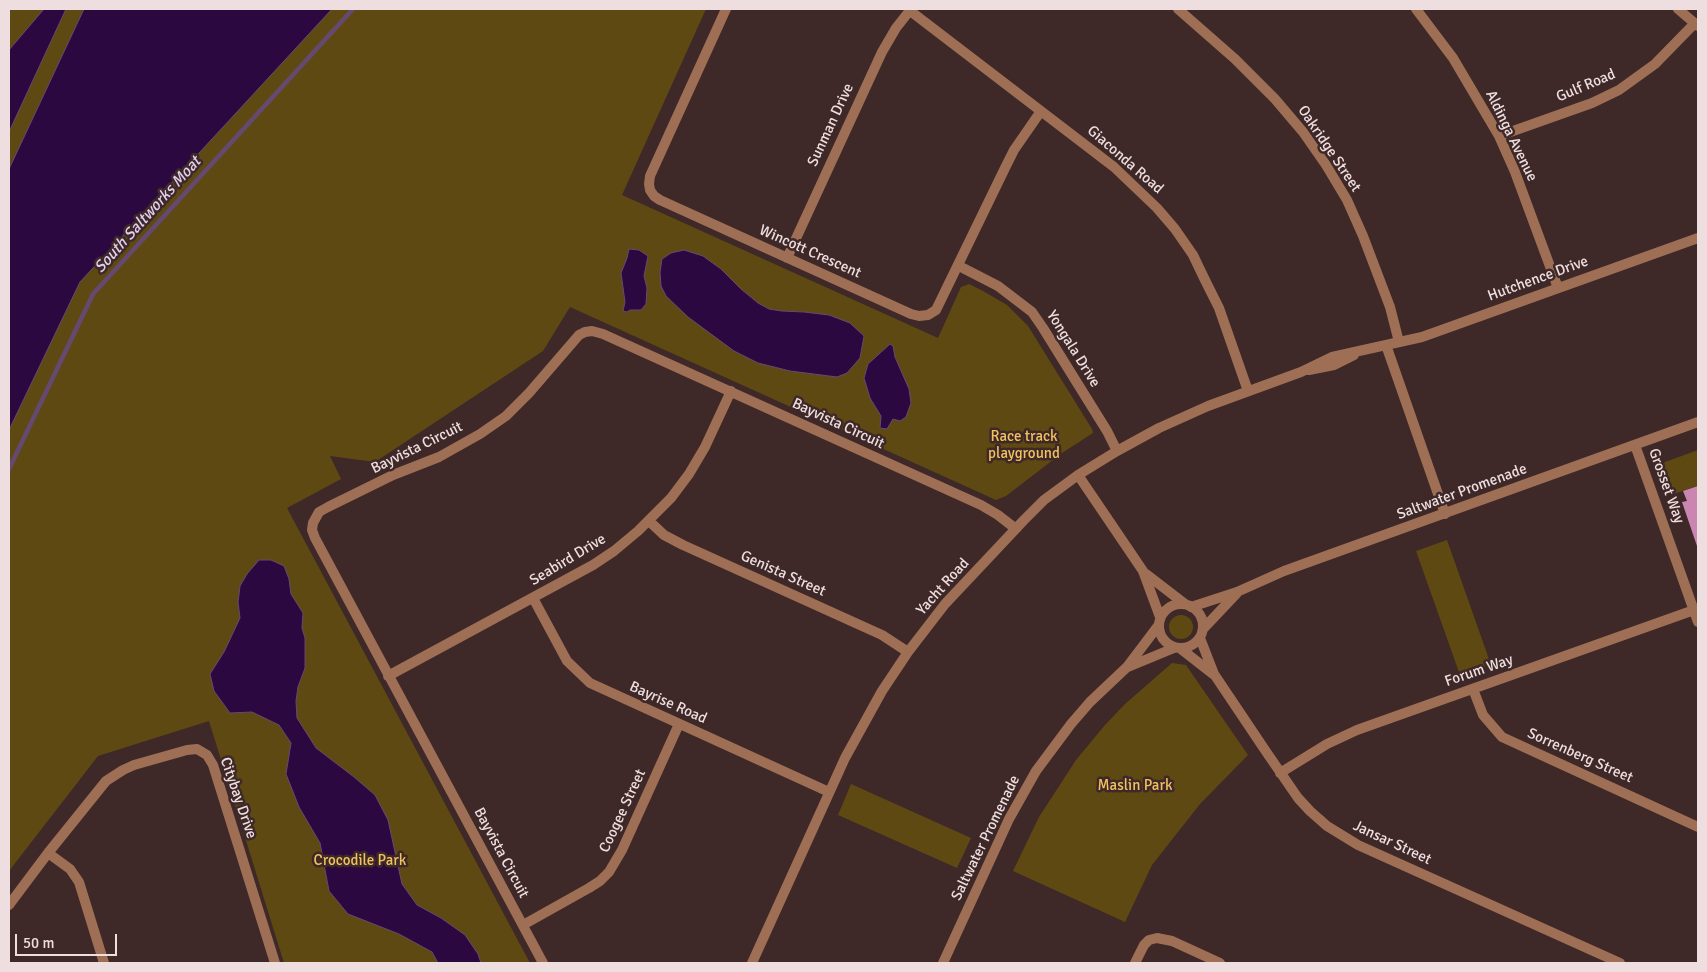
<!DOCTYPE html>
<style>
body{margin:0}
#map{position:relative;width:1707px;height:972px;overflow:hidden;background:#3e2828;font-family:Signika,sans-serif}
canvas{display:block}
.frame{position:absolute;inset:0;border:10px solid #eededf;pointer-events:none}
.scale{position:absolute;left:15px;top:934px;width:102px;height:22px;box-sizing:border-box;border:2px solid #eededf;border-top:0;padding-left:6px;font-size:15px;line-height:18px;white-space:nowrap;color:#eededf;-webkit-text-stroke:4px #3e2828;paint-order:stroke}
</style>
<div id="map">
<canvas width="1707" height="972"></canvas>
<div class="frame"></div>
<div class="scale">50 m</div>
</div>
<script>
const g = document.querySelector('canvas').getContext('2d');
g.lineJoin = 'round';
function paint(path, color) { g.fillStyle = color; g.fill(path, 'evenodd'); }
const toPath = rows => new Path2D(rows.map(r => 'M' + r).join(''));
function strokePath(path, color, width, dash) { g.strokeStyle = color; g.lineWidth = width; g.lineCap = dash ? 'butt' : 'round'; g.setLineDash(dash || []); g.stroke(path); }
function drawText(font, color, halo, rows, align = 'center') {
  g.font = font + ' Signika,sans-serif'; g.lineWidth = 5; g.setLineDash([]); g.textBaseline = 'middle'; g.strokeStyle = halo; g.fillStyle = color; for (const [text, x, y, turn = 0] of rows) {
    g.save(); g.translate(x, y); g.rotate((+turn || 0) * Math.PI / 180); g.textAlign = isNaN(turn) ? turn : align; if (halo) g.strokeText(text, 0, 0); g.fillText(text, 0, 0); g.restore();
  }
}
const green = toPath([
 [9,9,706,9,622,195,938,338,961,287,969,284,983,291,1007,305,1028,326,1092,429,1093,433,1062,453,1006,496,996,500,570,307,543,351,375,462,330,456,341,479,287,508,530,963,284,963,209,721,98,756,9,871],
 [1698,450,1698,486,1670,495,1661,470,1665,462],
 [1447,540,1491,665,1460,675,1416,551],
 '1169 627a12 12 0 1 1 24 0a12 12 0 1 1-24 0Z',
 [1172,663,1186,665,1248,755,1200,804,1152,865,1125,922,1013,871,1039,817,1076,760,1105,725,1125,704],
 [851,784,971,838,957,868,838,815]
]);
const water = toPath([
 [44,9,66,9,9,132,9,50,44,9],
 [84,9,332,9,80,282,9,430,9,169,84,9],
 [629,249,639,250,648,256,644,276,647,288,646,304,641,310,630,310,627,312,623,311,625,302,621,273,627,258,629,249],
 [684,250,703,256,721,269,741,289,758,303,769,309,782,311,804,312,829,315,850,323,864,336,860,358,847,373,837,377,790,371,758,363,734,351,688,317,666,296,661,286,660,272,662,259,671,253,684,250],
 [890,344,893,346,895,357,909,389,911,403,906,417,900,421,893,419,887,429,880,428,881,416,870,398,864,378,868,364,890,344],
 [259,560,271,560,284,566,289,579,291,594,303,613,302,628,305,638,305,668,298,687,296,701,297,718,316,748,354,777,375,795,388,820,402,884,417,905,441,918,465,935,478,954,481,963,438,963,432,952,399,934,348,914,329,891,320,843,299,807,286,774,291,743,279,725,252,712,230,713,214,691,210,674,224,652,240,618,238,602,240,586,247,574,259,560]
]);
const stream = toPath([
 [9,469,93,294,353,9]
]);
const building = toPath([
 [1698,486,1698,545,1697,546,1682,502,1687,501,1683,491]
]);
const minor = toPath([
 [726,9,650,176,649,184,650,190,654,196,660,200,911,314,919,316,928,315,936,310,1005,168,1014,150,1041,111],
 [1178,9,1235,59,1275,99,1303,132,1326,165,1347,200,1363,236,1390,307,1399,342],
 [1416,9,1453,58,1499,136,1515,172,1558,288],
 [1678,9,1698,26],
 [909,10,1114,167,1157,208,1175,229,1193,255,1204,278,1219,308,1248,391],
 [1499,136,1592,103,1619,90,1655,64,1695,23],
 [787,258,882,52,896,28,911,9],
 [959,266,998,286,1032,312,1043,328,1107,431,1117,451],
 [1386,345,1445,514],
 [1309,370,1334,365,1354,355],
 [1635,445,1698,622],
 [1078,475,1143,571,1160,617],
 [649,521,664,535,683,545,882,635,908,652],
 [1146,574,1185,604],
 [533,598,567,661,590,683,829,792],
 '1159 626a22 22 0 1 1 44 0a22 22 0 1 1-44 0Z',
 [1191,607,1237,592,1284,571,1698,422],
 [1203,629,1237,593],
 [1200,638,1214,674,1267,753,1298,798,1310,811,1327,826,1358,845,1620,963],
 [1181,649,1213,674],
 [388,676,593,565,614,551,638,531,671,498,689,474,705,447,731,391],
 [1473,689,1483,715,1502,737,1698,827],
 [1280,773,1327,744,1357,730,1694,610],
 [48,853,70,869,79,882,104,963],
 [9,905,48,853,106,781,123,770,134,765,187,750,197,749,207,755,213,765,275,963],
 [523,925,589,888,600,881,609,872,622,850,679,724],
 [543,963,315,538,312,530,313,523,319,512,328,507,393,475,439,457,480,434,506,416,529,393,579,335,585,332,592,331,603,334,981,505,998,515,1016,529],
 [752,963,845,758,882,691,908,652,945,604,1024,520,1044,500,1078,475,1117,451,1159,428,1208,406,1301,372,1332,357,1422,337,1698,238],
 [1135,963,1144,945,1149,940,1157,938,1172,941,1220,963]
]);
const tertiary = toPath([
 [1128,667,1174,648],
 [943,963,1009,819,1036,771,1071,724,1090,702,1127,667,1158,626]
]);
const streetNames = [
 ["Gulf Road",1586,86,-23],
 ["Sunman Drive",831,125,-65],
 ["Aldinga Avenue",1511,136,64],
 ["Oakridge Street",1329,149,56],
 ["Giaconda Road",1125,160,41],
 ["Wincott Crescent",810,252,24],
 ["Hutchence Drive",1538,279,-20],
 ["Yongala Drive",1073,349,58],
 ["Bayvista Circuit",838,424,25],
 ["Bayvista Circuit",417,448,-26],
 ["Grosset Way",1666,486,70],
 ["Saltwater Promenade",1462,492,-20],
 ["Seabird Drive",568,560,-31],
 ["Genista Street",783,574,24],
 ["Yacht Road",943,587,-48],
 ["Forum Way",1479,671,-19],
 ["Bayrise Road",668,703,24],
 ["Sorrenberg Street",1580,756,24],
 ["Citybay Drive",238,798,71],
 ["Coogee Street",623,811,-65],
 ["Saltwater Promenade",986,838,-64],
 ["Jansar Street",1392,843,25],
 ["Bayvista Circuit",501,853,62]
];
const parkNames = [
 ["Race track",1024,437],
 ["playground",1024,454],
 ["Maslin Park",1135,786],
 ["Crocodile Park",360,861]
];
const waterNames = [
 ["South Saltworks Moat",148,215,-48]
];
paint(green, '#5f4913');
paint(water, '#2b0940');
strokePath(water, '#664970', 1);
strokePath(stream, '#664970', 4.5);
paint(building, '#ca86b0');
strokePath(minor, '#9e6f54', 10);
strokePath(tertiary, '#9e6f54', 10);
drawText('15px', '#eededf', '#3e2828', streetNames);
drawText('15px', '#f1c35f', '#3e2828', parkNames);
drawText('italic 16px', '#e1cff2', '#3e2828', waterNames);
</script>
